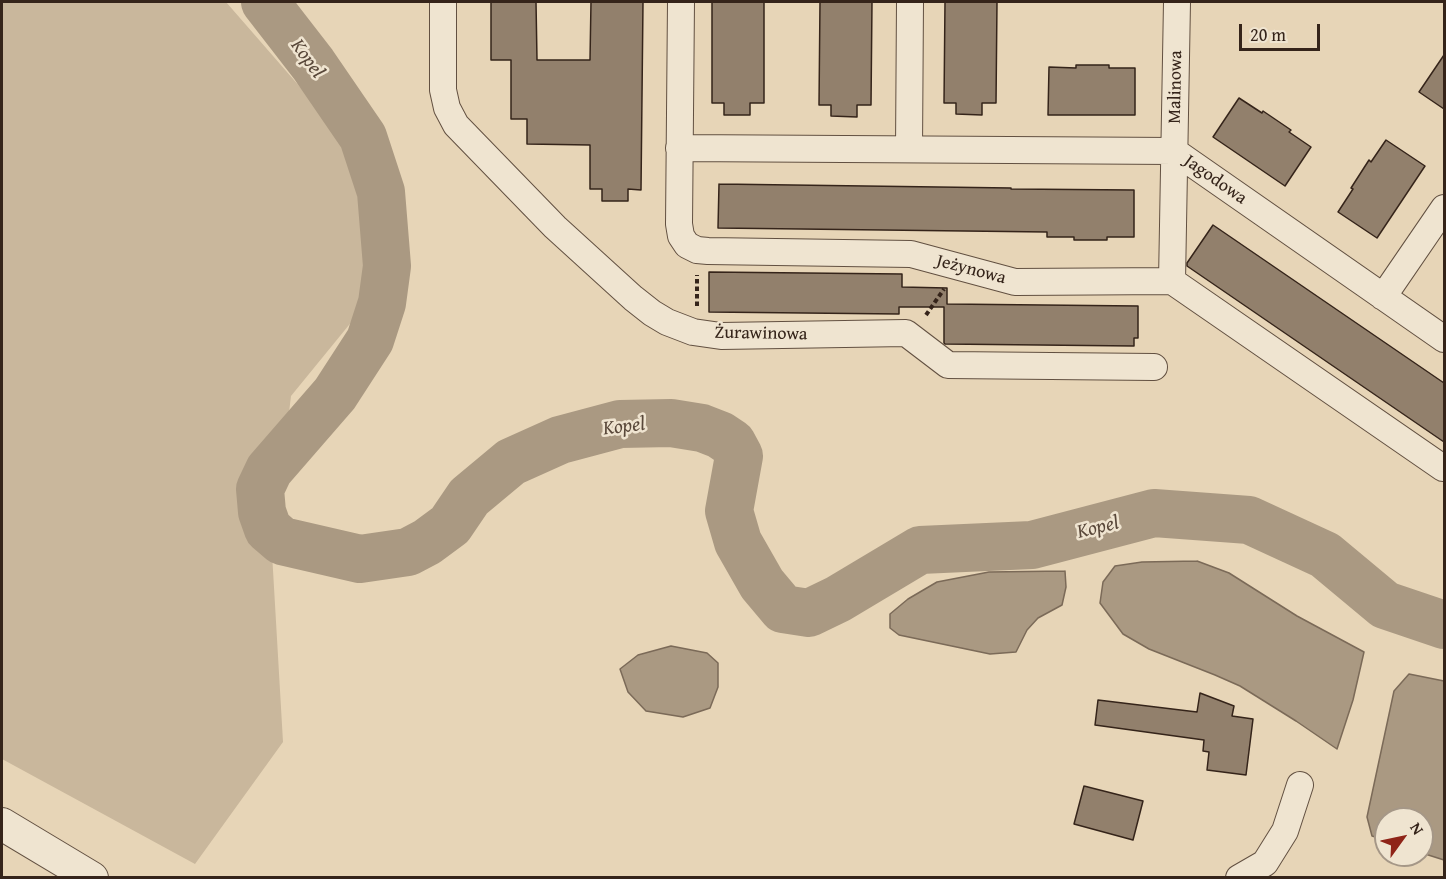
<!DOCTYPE html>
<meta charset="utf-8">
<style>
body{margin:0}
#map{position:relative;width:1446px;height:879px;overflow:hidden;background:#e7d5b7;font-family:"Gentium Book Plus",serif}
canvas{display:block}
.frame{position:absolute;inset:0;border:3px solid #35241a;pointer-events:none}
.north{position:absolute;left:1374px;top:807px;width:60px;height:60px;box-sizing:border-box;background:#efe4d0;border:2px solid #a59787;border-radius:50%;rotate:57deg;font-size:16px;font-weight:700;line-height:24px;text-align:center;color:#35241a}
.north::after{content:'';display:block;margin:auto;width:21px;height:27px;background:#8f2418;clip-path:polygon(50% 0,100% 100%,50% 72%,0 100%)}
.scale{position:absolute;left:1239px;top:24px;width:81px;height:27px;box-sizing:border-box;border:3px solid #35241a;border-top:0;padding-left:8px;font-size:18px;line-height:21px;white-space:nowrap;color:#35241a;-webkit-text-stroke:4px #efe4d0;paint-order:stroke}
</style>
<div id="map">
<canvas width="1446" height="879"></canvas>
<div class="frame"></div>
<div class="north">N</div>
<div class="scale">20 m</div>
</div>
<script>
const g = document.querySelector('canvas').getContext('2d');
g.lineJoin = 'round';
function paint(path, color) { g.fillStyle = color; g.fill(path, 'evenodd'); }
const toPath = rows => new Path2D(rows.map(r => 'M' + r).join(''));
function strokePath(path, color, width, dash) { g.strokeStyle = color; g.lineWidth = width; g.lineCap = dash ? 'butt' : 'round'; g.setLineDash(dash || []); g.stroke(path); }
function drawText(font, color, halo, rows, align = 'center') {
  g.font = font + ' "Gentium Book Plus",serif'; g.lineWidth = 5; g.setLineDash([]); g.textBaseline = 'middle'; g.strokeStyle = halo; g.fillStyle = color; for (const [text, x, y, turn = 0] of rows) {
    g.save(); g.translate(x, y); g.rotate((+turn || 0) * Math.PI / 180); g.textAlign = isNaN(turn) ? turn : align; if (halo) g.strokeText(text, 0, 0); g.fillText(text, 0, 0); g.restore();
  }
}
const green = toPath([
 [2,2,226,2,361,157,380,287,291,396,272,553,283,742,195,864,2,759]
]);
const water = toPath([
 [1197,561,1229,573,1297,616,1364,652,1353,700,1337,749,1296,721,1240,686,1215,675,1149,649,1123,634,1100,603,1103,582,1115,566,1142,562,1197,561],
 [1065,571,1066,587,1062,605,1038,618,1027,630,1016,652,990,654,899,635,890,628,890,614,908,599,937,582,989,572,1065,571],
 [671,646,707,653,718,663,718,687,710,708,683,717,646,711,628,692,620,669,638,655,671,646],
 [1409,674,1444,681,1444,860,1422,853,1422,819,1386,819,1386,840,1372,836,1367,817,1394,691,1409,674]
]);
const river = toPath([
 [265,2,313,64,363,137,381,192,387,266,382,303,370,340,335,394,269,470,260,489,262,512,268,529,282,541,360,559,408,552,427,542,450,525,469,497,511,462,560,440,620,424,671,423,702,428,720,435,732,443,739,456,729,511,738,542,762,584,783,609,809,613,838,599,920,550,1032,545,1154,513,1249,520,1325,555,1385,605,1444,625]
]);
const building = toPath([
 [491,2,536,2,537,60,590,60,591,2,643,2,641,190,628,189,628,201,602,201,602,189,590,189,590,145,527,144,527,119,511,119,511,60,491,60,491,2],
 [712,2,764,2,764,103,750,103,750,115,724,115,724,103,712,103,712,2],
 [820,2,872,2,871,105,857,105,857,117,831,116,831,105,819,105,820,2],
 [945,2,997,2,996,103,982,103,982,115,956,114,956,103,944,103,945,2],
 [1444,55,1444,109,1419,92,1444,55],
 [1076,65,1109,65,1109,68,1135,68,1135,115,1048,115,1049,67,1076,68,1076,65],
 [1239,98,1262,113,1263,111,1291,130,1289,132,1311,147,1285,186,1213,137,1239,98],
 [1386,140,1425,166,1377,238,1338,212,1353,189,1351,188,1369,160,1371,162,1386,140],
 [719,184,1011,188,1011,189,1134,190,1134,237,1107,237,1107,240,1074,240,1074,237,1047,237,1047,232,718,228,719,184],
 [1213,225,1444,383,1444,442,1187,266,1187,263,1213,225],
 [709,272,902,274,902,287,947,288,947,304,1138,306,1138,338,1134,338,1134,346,945,344,944,343,944,307,899,307,899,314,709,312,709,272],
 [1200,693,1234,706,1232,716,1253,719,1246,775,1207,770,1209,752,1203,751,1204,740,1095,725,1098,700,1197,712,1200,693],
 [1084,786,1143,801,1133,840,1074,824,1084,786]
]);
const path = toPath([
 [697,306,697,275],
 [926,315,944,289]
]);
const minor = toPath([
 [443,2,443,90,447,108,456,125,555,227,633,298,652,313,667,322,693,332,721,336,906,333,948,365,1154,367],
 [681,2,679,224,681,236,687,245,697,250,708,251,911,254,1015,282,1172,281,1443,468],
 [679,148,1174,151,1444,339],
 [909,149,910,2],
 [1172,281,1177,2],
 [1383,297,1444,208],
 [1239,878,1265,863,1285,831,1300,785]
]);
const tertiary = toPath([
 [2,824,92,878]
]);
const streetNames = [
 ["Malinowa",1176,87,-89],
 ["Jagodowa",1215,180,35],
 ["Jeżynowa",971,270,15],
 ["Żurawinowa",761,334,1]
];
const waterNames = [
 ["Kopel",307,59,54],
 ["Kopel",624,427,-7],
 ["Kopel",1098,528,-14]
];
paint(green, '#c9b79c');
paint(water, '#aa9982');
strokePath(water, '#7b6a58', 1.5);
strokePath(river, '#aa9982', 48);
paint(building, '#92806c');
strokePath(building, '#35241a', 1.5);
strokePath(minor, '#625041', 28);
strokePath(tertiary, '#625041', 34);
strokePath(path, '#35241a', 4, [4.5, 3]);
strokePath(minor, '#efe4d0', 26);
strokePath(tertiary, '#efe4d0', 32);
drawText('18px', '#35241a', '#efe4d0', streetNames);
drawText('italic 20px', '#584739', '#efe4d0', waterNames);
</script>
